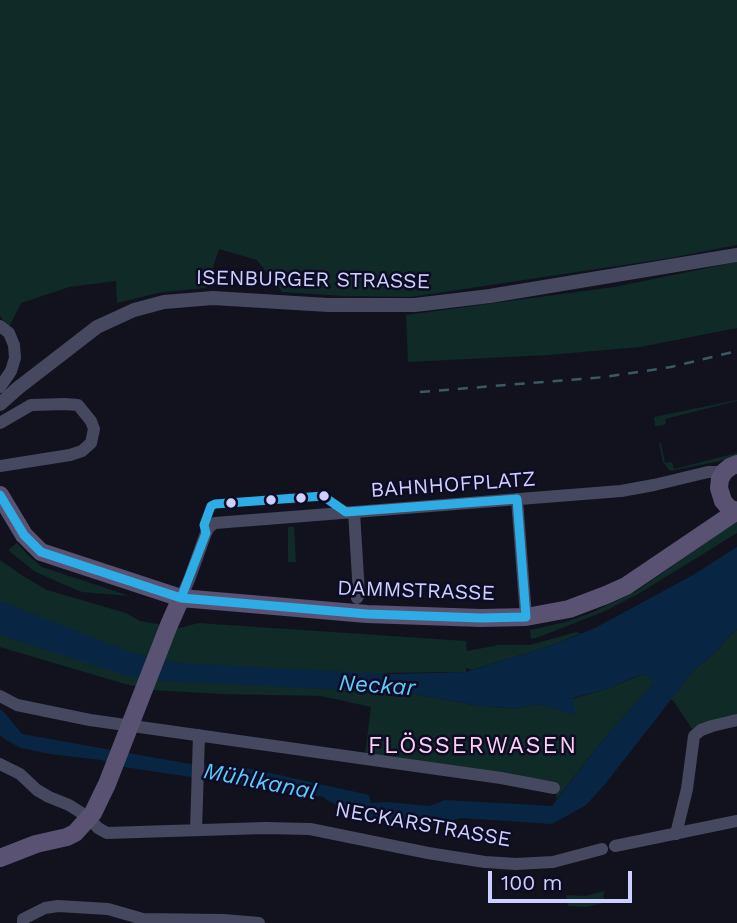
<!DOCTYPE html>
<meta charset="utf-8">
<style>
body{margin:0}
#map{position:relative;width:737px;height:923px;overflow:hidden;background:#12121e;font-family:"Work Sans",sans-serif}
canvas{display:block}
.scale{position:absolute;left:488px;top:871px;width:144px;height:32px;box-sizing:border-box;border:4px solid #ced0ff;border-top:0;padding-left:9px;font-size:21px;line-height:24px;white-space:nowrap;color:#ced0ff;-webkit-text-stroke:5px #0d0c24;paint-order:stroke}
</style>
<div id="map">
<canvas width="737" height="923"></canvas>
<div class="scale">100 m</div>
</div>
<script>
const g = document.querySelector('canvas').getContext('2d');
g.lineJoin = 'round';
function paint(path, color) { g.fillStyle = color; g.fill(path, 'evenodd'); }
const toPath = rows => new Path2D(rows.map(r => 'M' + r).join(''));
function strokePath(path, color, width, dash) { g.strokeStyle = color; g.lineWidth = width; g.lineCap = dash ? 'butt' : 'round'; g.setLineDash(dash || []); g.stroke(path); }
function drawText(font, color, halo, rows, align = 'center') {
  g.font = font + ' "Work Sans",sans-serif'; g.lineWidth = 5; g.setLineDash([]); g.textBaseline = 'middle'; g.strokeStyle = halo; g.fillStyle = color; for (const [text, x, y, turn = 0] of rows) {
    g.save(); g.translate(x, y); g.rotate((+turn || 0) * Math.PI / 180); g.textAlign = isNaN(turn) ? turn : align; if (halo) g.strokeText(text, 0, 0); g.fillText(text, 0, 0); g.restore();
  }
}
const green = toPath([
 [0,0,737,0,737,245,670,258,411,297,343,296,282,292,257,260,219,249,206,288,162,292,117,303,116,281,69,287,21,303,9,327,0,316],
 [737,262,737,328,640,347,548,355,408,362,406,315,614,287],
 [737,400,737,401,665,419,666,424,659,426,655,426,654,417],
 [659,443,661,443,665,463,672,462,674,469,737,453,737,456,720,461,670,471,663,462],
 [737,521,737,533,638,594,605,611,539,637,531,639,530,630,566,622,593,612,635,592],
 [288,527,294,527,296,562,288,562],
 [17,543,28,555,42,567,130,596,82,592,60,583,34,571,8,550],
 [0,560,23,576,47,590,126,613,140,621,180,628,198,623,466,641,467,651,499,645,530,645,576,632,581,633,553,645,472,670,466,668,466,672,382,673,385,692,403,692,474,705,514,709,538,704,574,714,572,699,607,689,643,674,653,680,653,683,648,690,674,695,694,670,719,649,725,640,737,629,737,717,692,729,673,700,641,699,607,735,556,800,557,782,365,754,371,707,321,696,221,694,151,690,125,684,0,647],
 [604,891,603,903,586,907,568,906,566,895,585,896]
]);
const water = toPath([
 [737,547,737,629,725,640,719,649,694,670,606,783,586,805,552,824,462,818,426,826,398,827,355,814,325,799,324,797,124,767,101,760,50,754,21,748,6,740,0,735,0,709,4,712,22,734,190,764,252,769,369,795,371,803,387,802,429,806,445,800,552,806,607,735,648,690,653,683,651,679,643,674,637,676,607,689,573,698,572,702,575,703,574,715,538,704,514,709,474,705,403,692,385,692,165,681,127,676,0,635,0,601,133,653,179,663,393,674,466,672,553,645,595,628,693,575]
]);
const minor = toPath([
 [0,326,9,333,14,345,15,358,11,371,0,387],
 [0,423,31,405,65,404,78,405,91,421,94,429,91,443,82,451,70,455,0,466],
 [517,499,526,617],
 [354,512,359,594,357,598],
 [181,598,189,580,206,533,209,527,215,523,621,491,654,485,708,472,724,472],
 [0,696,17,705,90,720,501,778,554,788],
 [0,764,20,774,37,790,49,797,69,805,80,812,89,818,98,828,107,833,265,828,310,829,428,853,485,862,516,864,553,862,602,849],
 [196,830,199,735],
 [676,834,687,789,694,736,701,730,712,726,737,720],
 [615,846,737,821],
 [23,923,23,919,45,908,58,906,108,909,143,919,220,920],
 [218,923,220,920,224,920,259,923]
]);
const tertiary = toPath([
 [0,404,18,388,97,327,134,310,164,302,213,298,328,305,415,305,490,296,737,255]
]);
const primary = toPath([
 [0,495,24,535,41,552,181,598,367,614,481,618,526,617,569,609,606,595,626,586,737,511,729,508,723,501,719,488,720,479,724,472,730,467,737,464],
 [0,858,36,844,67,837,75,833,93,813,107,784,169,625,181,598]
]);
const rail = toPath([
 [420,392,605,377,671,367,737,351]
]);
const bus1 = toPath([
 [0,495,24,535,41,552,181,598],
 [323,496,346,512,517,499,526,617,481,618,367,614,181,598,206,533,204,525,211,506,215,504,323,496]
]);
const markers = [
 [324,496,6,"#ced0ff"],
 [301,498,6,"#ced0ff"],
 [271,500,6,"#ced0ff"],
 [231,503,6,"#ced0ff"]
];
const streetNames = [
 ["ISENBURGER STRASSE",313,280,1],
 ["BAHNHOFPLATZ",453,485,-4],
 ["DAMMSTRASSE",416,591,2],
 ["NECKARSTRASSE",423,825,10]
];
const waterNames = [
 ["Neckar",377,686,4],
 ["Mühlkanal",260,782,11]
];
const neighbourhoodNames = [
 ["FLÖSSERWASEN",473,746]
];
paint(green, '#0f2a27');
paint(water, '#082643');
strokePath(minor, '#45485f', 12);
strokePath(tertiary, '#45485f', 14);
strokePath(primary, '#595272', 18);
strokePath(rail, '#3d5865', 2.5, [10, 9]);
strokePath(bus1, '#2dace5', 9);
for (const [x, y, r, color] of markers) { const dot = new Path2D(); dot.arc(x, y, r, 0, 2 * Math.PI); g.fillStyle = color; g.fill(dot); strokePath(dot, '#0d0c24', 2.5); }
drawText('21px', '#ced0ff', '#0d0c24', streetNames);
drawText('italic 23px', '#5ccbff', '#0d0c24', waterNames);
g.letterSpacing = '2px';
drawText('23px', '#ffd0f5', '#0d0c24', neighbourhoodNames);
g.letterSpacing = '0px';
</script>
